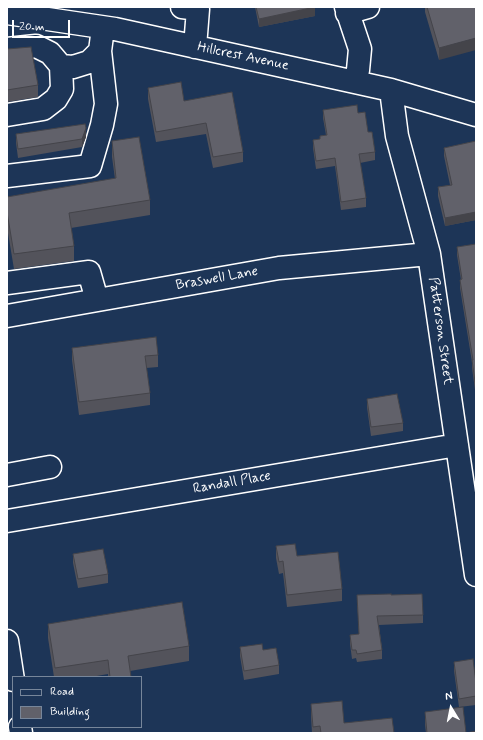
<!DOCTYPE html>
<style>
body{margin:0}
#map{position:relative;width:483px;height:740px;overflow:hidden;background:#1d3557;font-family:Mynerve,sans-serif}
canvas{display:block}
.frame{position:absolute;inset:0;border:8px solid #fff;pointer-events:none}
.legend{position:absolute;left:12px;top:676px;width:130px;height:52px;box-sizing:border-box;background:#1d3557;border:1px solid #77869a;margin:0;padding:5px 7px;list-style:none;font-size:12px;color:#fff}
.legend li{display:flex;align-items:center;gap:8px;height:20px}
.legend b{width:20px;border:1px solid #77869a}
.north{position:absolute;left:431px;top:688px;width:40px;height:40px;-webkit-text-stroke:3px #1d3557;paint-order:stroke;rotate:350deg;font-size:11px;font-weight:700;line-height:16px;text-align:center;color:#fff}
.north::after{content:'';display:block;margin:auto;width:14px;height:18px;background:#fff;clip-path:polygon(50% 0,100% 100%,50% 72%,0 100%)}
.scale{position:absolute;left:12px;top:20px;width:58px;height:18px;box-sizing:border-box;border:2px solid #fff;border-top:0;padding-left:5px;font-size:12px;line-height:14px;white-space:nowrap;color:#fff;-webkit-text-stroke:3px #1d3557;paint-order:stroke}
</style>
<div id="map">
<canvas width="483" height="740"></canvas>
<div class="frame"></div>
<ul class="legend">
<li><b style="height:5px;background:#1d3557"></b>Road</li>
<li><b style="height:11px;background:#61616a"></b>Building</li>
</ul>
<div class="north">N</div>
<div class="scale">20 m</div>
</div>
<script>
const g = document.querySelector('canvas').getContext('2d');
g.lineJoin = 'round';
const toPath = rows => new Path2D(rows.map(r => 'M' + r).join(''));
function strokePath(path, color, width, dash) { g.strokeStyle = color; g.lineWidth = width; g.lineCap = dash ? 'butt' : 'round'; g.setLineDash(dash || []); g.stroke(path); }
function paint(path, color) { g.fillStyle = color; g.fill(path, 'evenodd'); }
function drawText(font, color, halo, rows, align = 'center') {
  g.font = font + ' Mynerve,sans-serif'; g.lineWidth = 3; g.setLineDash([]); g.textBaseline = 'middle'; g.strokeStyle = halo; g.fillStyle = color; for (const [text, x, y, turn = 0] of rows) {
    g.save(); g.translate(x, y); g.rotate((+turn || 0) * Math.PI / 180); g.textAlign = isNaN(turn) ? turn : align; if (halo) g.strokeText(text, 0, 0); g.fillText(text, 0, 0); g.restore();
  }
}
const minor = toPath([
 [182,7,198,9,195,47],
 [346,7,360,49,358,70,355,81],
 [7,13,115,29,391,90,476,115],
 [347,13,368,7],
 [7,49,36,46,50,53,61,66,62,89,56,99,43,109,7,115],
 [61,66,73,67,89,62,100,51],
 [391,90,397,136,429,254,476,575],
 [7,176,90,166,102,125,106,104,100,51,103,28],
 [7,283,89,272,97,300],
 [7,316,279,268,429,254],
 [7,475,50,467],
 [7,521,457,445]
]);
const major = toPath([
 [7,641,13,680],
 [20,727,21,733]
]);
const wall = toPath([
 [255,7,315,7,315,16,259,27],
 [425,7,476,7,439,60,425,12],
 [7,49,38,85,38,97,7,102],
 [148,88,184,101,243,152,243,162,213,168,206,134,156,142,148,99],
 [323,110,358,113,368,132,375,152,375,160,360,163,366,198,366,207,341,210,335,166,316,169,313,148,313,140,320,139,320,136,326,135,323,118],
 [16,134,86,137,82,147,18,158,16,143],
 [112,141,150,200,150,215,71,228,74,246,74,261,14,269,7,227,7,197,115,179,112,157],
 [476,141,476,220,445,226,438,196,438,187,450,185,444,156,444,148],
 [476,244,476,397,472,368,472,362,460,288,460,280,461,280,457,255,457,247],
 [72,348,158,355,158,367,146,368,150,393,150,405,79,415,72,360],
 [367,399,403,423,403,431,371,436,367,407],
 [276,546,297,556,342,589,342,601,287,607,283,573,279,574,276,558],
 [73,554,108,574,108,583,78,588,73,563],
 [357,595,391,595,423,615,423,623,379,625,382,650,382,659,357,662,356,658,352,659,350,644,350,635,359,634],
 [48,624,189,646,189,661,130,671,131,677,108,677,108,674,91,677,54,677,48,638],
 [240,647,263,650,279,665,279,674,244,680,240,656],
 [454,662,476,683,476,705,459,707,454,671],
 [311,704,344,723,394,733,312,733,311,717],
 [425,712,466,733,476,733,426,733,425,725]
]);
const shadedWall = toPath([
 [315,7,315,16,259,27,259,19],
 [476,38,476,50,439,60,439,48],
 [86,128,86,137,82,147,82,139],
 [476,212,476,220,445,226,445,218]
]);
const building = toPath([
 [256,7,315,7,259,19,256,7],
 [427,7,476,7,476,38,439,48,427,7],
 [31,47,38,85,7,90,7,49,31,47],
 [181,82,184,101,232,92,243,152,213,157,206,123,156,132,148,88,181,82],
 [357,105,358,113,365,112,368,132,372,132,375,152,359,154,366,198,341,202,335,158,316,161,313,140,320,139,320,136,327,135,323,110,357,105],
 [85,124,86,128,82,139,18,149,16,134,85,124],
 [139,137,150,200,69,213,74,246,14,254,7,212,7,197,116,178,112,141,139,137],
 [476,141,476,212,445,218,438,187,452,185,444,148,476,141],
 [476,244,476,389,472,360,473,360,460,280,462,279,457,247,476,244],
 [156,337,158,355,145,356,150,393,79,402,72,348,156,337],
 [397,394,403,423,371,427,367,399,397,394],
 [295,544,297,556,338,552,342,589,287,595,283,561,279,562,276,546,295,544],
 [103,549,108,574,78,579,73,554,103,549],
 [391,594,391,595,422,594,423,615,377,616,382,650,357,654,356,650,352,650,350,635,359,634,357,595,391,594],
 [182,602,189,646,128,656,131,677,110,677,108,660,55,668,48,624,182,602],
 [262,644,263,650,276,648,279,665,244,671,240,647,262,644],
 [473,659,476,683,476,696,459,699,454,662,473,659],
 [342,701,344,723,392,718,394,733,321,733,320,726,313,727,311,704,342,701],
 [463,707,466,733,476,731,476,733,427,733,425,712,463,707]
]);
const streetNames = [
 ["Hillcrest Avenue",243,57,12],
 ["Braswell Lane",217,279,-10],
 ["Patterson Street",440,331,82],
 ["Randall Place",232,483,-10]
];
strokePath(minor, '#fff', 25);
strokePath(major, '#fff', 25);
strokePath(minor, '#1d3557', 22);
strokePath(major, '#1d3557', 22);
paint(wall, '#53535b');
paint(shadedWall, '#44444a');
paint(building, '#61616a');
strokePath(building, '#44444a', 1);
drawText('14px', '#fff', '#1d3557', streetNames);
</script>
